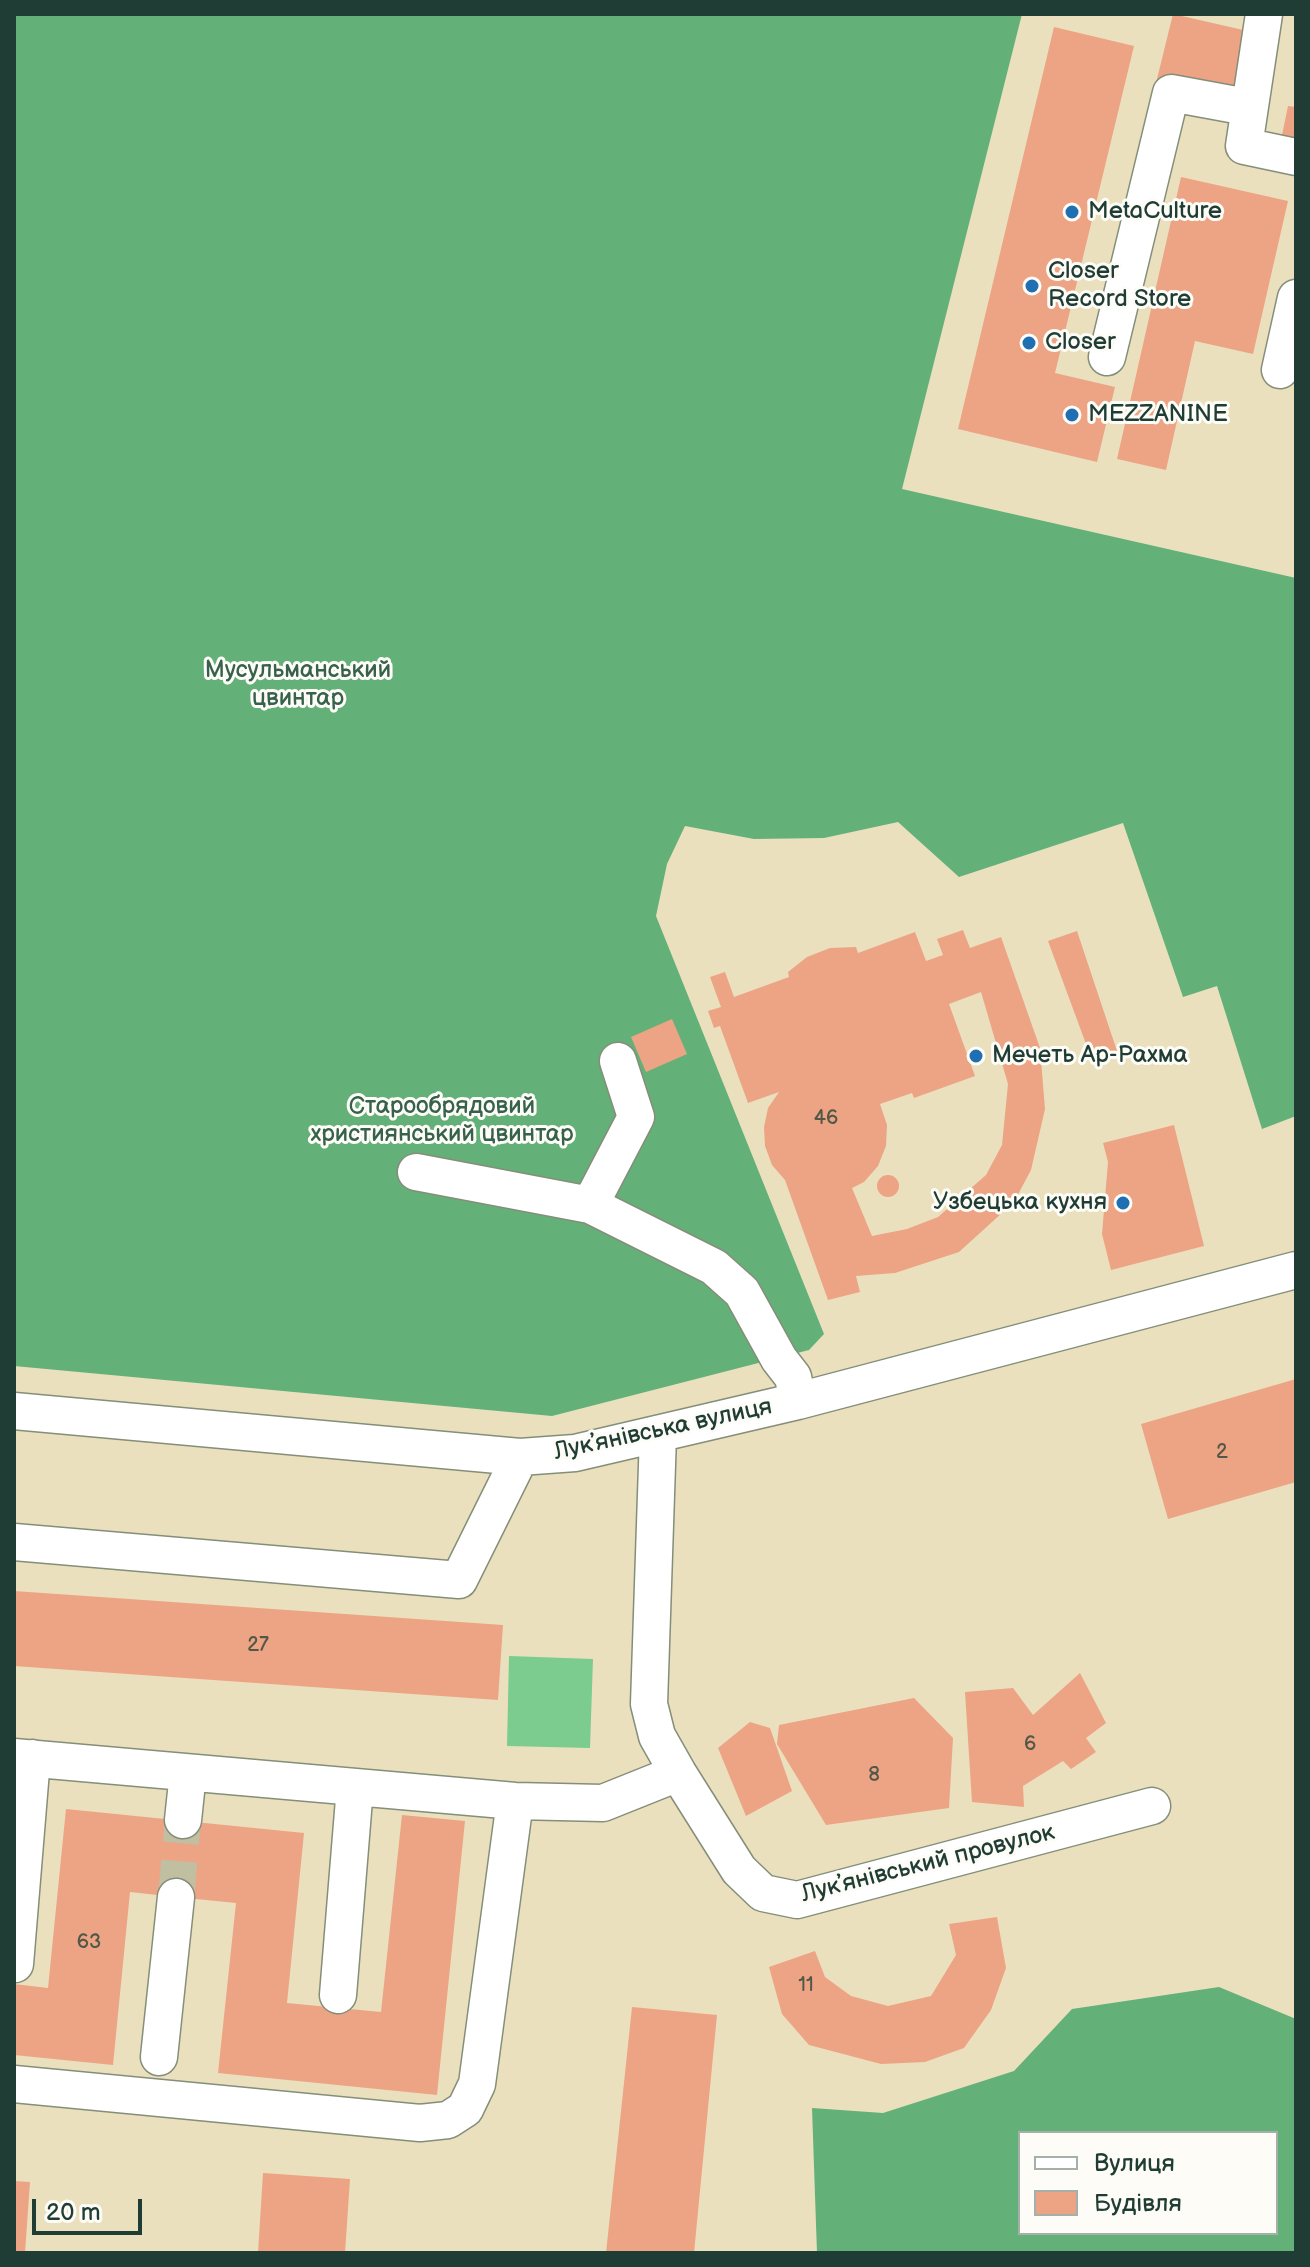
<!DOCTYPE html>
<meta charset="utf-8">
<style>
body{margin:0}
#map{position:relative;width:1310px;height:2267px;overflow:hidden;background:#eae0be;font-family:"Balsamiq Sans",sans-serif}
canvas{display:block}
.frame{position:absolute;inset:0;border:16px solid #1f3d34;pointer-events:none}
.legend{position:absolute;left:1018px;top:2131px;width:260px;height:104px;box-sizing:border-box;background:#fdfcf7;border:2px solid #a4b0a9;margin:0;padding:10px 14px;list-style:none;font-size:24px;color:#1f3d34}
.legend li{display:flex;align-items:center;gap:16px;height:40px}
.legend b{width:40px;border:2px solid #a4b0a9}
.scale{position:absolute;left:32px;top:2199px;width:110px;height:36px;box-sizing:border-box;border:4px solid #1f3d34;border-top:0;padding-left:10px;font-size:24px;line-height:28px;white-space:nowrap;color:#1f3d34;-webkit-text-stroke:6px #fdfcf7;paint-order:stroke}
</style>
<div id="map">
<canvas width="1310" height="2267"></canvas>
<div class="frame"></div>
<ul class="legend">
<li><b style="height:10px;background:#fff"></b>Вулиця</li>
<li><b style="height:22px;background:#eca485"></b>Будівля</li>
</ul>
<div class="scale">20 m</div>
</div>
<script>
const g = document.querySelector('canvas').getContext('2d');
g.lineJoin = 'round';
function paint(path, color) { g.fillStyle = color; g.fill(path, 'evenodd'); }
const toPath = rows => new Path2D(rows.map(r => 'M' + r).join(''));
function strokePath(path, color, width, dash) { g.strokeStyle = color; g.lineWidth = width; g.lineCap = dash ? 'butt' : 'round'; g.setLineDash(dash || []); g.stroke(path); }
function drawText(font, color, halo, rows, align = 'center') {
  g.font = font + ' "Balsamiq Sans",sans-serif'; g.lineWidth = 6; g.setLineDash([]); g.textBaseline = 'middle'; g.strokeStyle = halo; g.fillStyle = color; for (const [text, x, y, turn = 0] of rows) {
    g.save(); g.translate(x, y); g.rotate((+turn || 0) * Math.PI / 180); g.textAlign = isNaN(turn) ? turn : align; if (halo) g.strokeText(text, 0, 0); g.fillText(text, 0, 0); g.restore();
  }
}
const green = toPath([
 [509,1656,593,1659,590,1748,507,1746]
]);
const forest = toPath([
 [14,14,1022,14,902,489,1296,578,1296,1116,1262,1129,1217,986,1183,997,1123,823,959,877,898,822,824,838,754,839,685,826,667,864,656,916,824,1334,809,1350,552,1416,14,1366],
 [1219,1987,1296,2019,1296,2253,817,2253,812,2108,883,2113,1014,2071,1072,2009],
 [1020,2133,1276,2133,1276,2233,1020,2233]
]);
const building = toPath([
 [1173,14,1252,32,1235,103,1156,83],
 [1054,27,1134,46,1055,373,1115,387,1097,462,958,429],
 [1288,106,1296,107,1296,143,1281,140],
 [1181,177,1288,201,1253,354,1195,341,1166,470,1117,459],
 [963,930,970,948,1001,937,1040,1048,1045,1109,1031,1170,1014,1202,959,1252,895,1273,856,1276,860,1292,828,1300,785,1180,772,1165,765,1146,764,1127,768,1108,779,1092,748,1103,720,1026,714,1028,708,1011,721,1007,710,977,725,972,734,997,789,977,788,972,807,957,830,948,856,947,858,953,915,932,926,961,943,955,937,939],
 [981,992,1008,1084,1002,1145,986,1175,938,1217,907,1229,872,1236,852,1188,864,1182,878,1166,886,1146,887,1125,880,1104,912,1093,914,1098,975,1076,949,1004],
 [1077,931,1118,1054,1093,1063,1048,941],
 [672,1019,687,1054,646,1072,631,1037],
 [1174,1125,1204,1246,1111,1270,1102,1234,1108,1162,1103,1143],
 '877 1186a11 11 0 1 1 22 0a11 11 0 1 1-22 0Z',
 [1296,1379,1296,1482,1168,1519,1141,1424],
 [14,1591,503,1625,498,1700,14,1666],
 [1080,1673,1106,1723,1086,1738,1096,1752,1071,1769,1063,1761,1023,1786,1024,1807,972,1802,965,1692,1013,1688,1033,1715],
 [914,1698,953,1738,949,1808,826,1825,777,1744,779,1725],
 [750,1722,770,1728,792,1791,746,1816,718,1748],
 [66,1809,304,1833,287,2003,381,2012,402,1815,465,1821,437,2095,218,2073,236,1903,176,1897,130,1892,113,2065,14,2055,14,1984,48,1988],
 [997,1917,1006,1968,991,2010,964,2048,925,2062,881,2064,809,2045,782,2014,769,1967,815,1951,825,1977,851,1996,888,2006,931,1996,956,1955,949,1924],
 [632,2007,717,2015,694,2253,606,2253],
 [263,2173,350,2179,345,2253,258,2253],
 [14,2181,30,2182,25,2253,14,2253]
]);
const minorTunnel = toPath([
 [176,1897,183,1820]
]);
const minor = toPath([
 [1264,14,1244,146,1296,157],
 [1107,357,1171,93,1247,107],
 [1280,370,1296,298],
 [416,1172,590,1205,714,1267,742,1292,779,1359,793,1377,798,1401],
 [590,1205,636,1117,618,1061],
 [14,1411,520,1457,575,1453,798,1401,1296,1270],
 [658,1435,649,1704,657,1736,678,1773,739,1870,763,1893,797,1900,1152,1806],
 [14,1542,459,1580,520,1457],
 [14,1757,515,1801,603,1803,678,1773],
 [183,1820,188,1773],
 [15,1964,32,1758],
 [338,1995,355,1787],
 [159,2057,176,1897],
 [14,2084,420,2123,448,2120,465,2109,477,2084,515,1801]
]);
const markers = [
 [1072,212,8,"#1f6fb2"],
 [1032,286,8,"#1f6fb2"],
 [1029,343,8,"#1f6fb2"],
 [1072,415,8,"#1f6fb2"],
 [976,1056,8,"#1f6fb2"],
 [1123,1203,8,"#1f6fb2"]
];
const numberNames = [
 ["46",826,1119],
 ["2",1222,1453],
 ["27",258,1646],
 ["6",1030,1745],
 ["8",874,1776],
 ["63",89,1943],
 ["11",806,1986]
];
const poiNames = [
 ["MetaCulture",1088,212],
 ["Closer",1048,272],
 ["Record Store",1048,300],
 ["Closer",1045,343],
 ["MEZZANINE",1088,415],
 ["Мечеть Ар-Рахма",992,1056],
 ["Узбецька кухня",1107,1203,"right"]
];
const parkNames = [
 ["Мусульманський",298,671],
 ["цвинтар",298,699],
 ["Старообрядовий",442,1107],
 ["християнський цвинтар",442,1135]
];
const streetNames = [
 ["Лукʼянівська вулиця",663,1430,-12],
 ["Лукʼянівський провулок",928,1864,-14]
];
paint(green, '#7bcc8e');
paint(forest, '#64b079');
paint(building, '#eca485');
strokePath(minorTunnel, '#c1bfa2', 36, [36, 18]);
strokePath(minor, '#848e79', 39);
strokePath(minor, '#fff', 36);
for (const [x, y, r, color] of markers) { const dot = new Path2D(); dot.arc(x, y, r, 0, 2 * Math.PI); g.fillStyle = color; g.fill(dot); strokePath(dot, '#fdfcf7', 3); }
drawText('20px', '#525748', null, numberNames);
drawText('24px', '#1f3d34', '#fdfcf7', poiNames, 'left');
drawText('24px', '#36614a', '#fdfcf7', parkNames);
drawText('24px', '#1f3d34', '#fdfcf7', streetNames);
</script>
